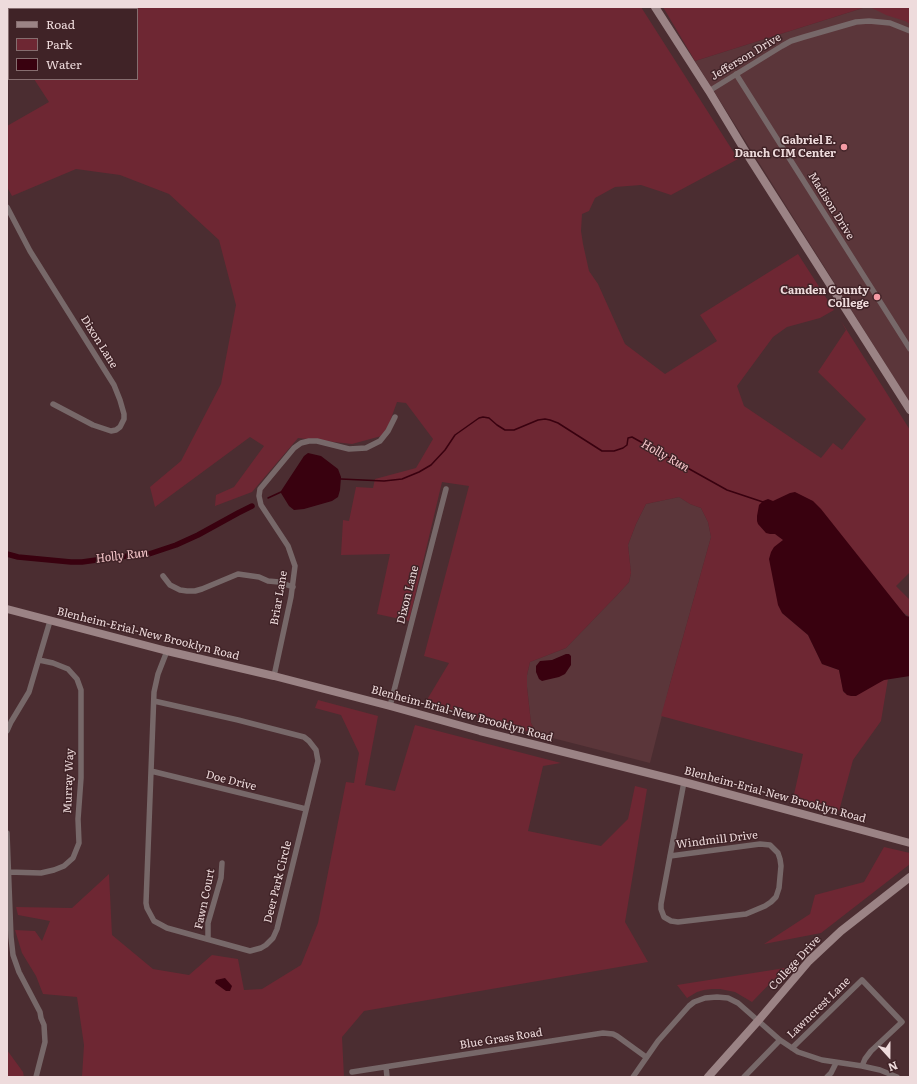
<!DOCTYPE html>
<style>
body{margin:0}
#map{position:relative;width:917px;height:1084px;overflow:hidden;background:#4b2d31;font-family:Literata,serif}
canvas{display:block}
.frame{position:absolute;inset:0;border:8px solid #eedbdc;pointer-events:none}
.legend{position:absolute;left:8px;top:8px;width:130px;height:72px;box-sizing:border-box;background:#402327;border:1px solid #866d6f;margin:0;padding:5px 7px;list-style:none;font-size:12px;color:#eedbdc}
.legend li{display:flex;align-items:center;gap:8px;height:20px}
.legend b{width:20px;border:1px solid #866d6f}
.north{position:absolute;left:869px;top:1036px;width:40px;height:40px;-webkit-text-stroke:3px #402327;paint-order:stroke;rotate:159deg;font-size:11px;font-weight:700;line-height:16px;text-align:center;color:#eedbdc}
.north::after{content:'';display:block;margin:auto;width:14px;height:18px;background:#eedbdc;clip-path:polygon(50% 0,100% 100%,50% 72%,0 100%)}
</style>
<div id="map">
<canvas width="917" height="1084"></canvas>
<div class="frame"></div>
<ul class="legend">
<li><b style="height:5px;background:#9b8385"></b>Road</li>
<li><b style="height:11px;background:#6e2733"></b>Park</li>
<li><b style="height:11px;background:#39010f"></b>Water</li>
</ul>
<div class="north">N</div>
</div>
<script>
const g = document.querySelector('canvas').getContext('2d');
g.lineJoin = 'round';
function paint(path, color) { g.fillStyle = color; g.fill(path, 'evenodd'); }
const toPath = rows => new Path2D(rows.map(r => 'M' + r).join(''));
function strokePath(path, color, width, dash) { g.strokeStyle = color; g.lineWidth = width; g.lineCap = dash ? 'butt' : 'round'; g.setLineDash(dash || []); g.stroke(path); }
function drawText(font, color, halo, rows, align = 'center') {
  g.font = font + ' Literata,serif'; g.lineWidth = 3; g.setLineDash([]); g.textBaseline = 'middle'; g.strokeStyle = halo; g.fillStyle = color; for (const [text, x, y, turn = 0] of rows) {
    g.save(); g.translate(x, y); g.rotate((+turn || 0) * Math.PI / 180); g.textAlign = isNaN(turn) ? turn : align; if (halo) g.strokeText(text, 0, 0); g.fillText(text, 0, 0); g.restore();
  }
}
const built = toPath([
 [866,7,910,7,910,403,695,61],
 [679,497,690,504,701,508,708,522,711,537,670,684,650,763,537,734,531,723,527,687,527,675,530,662,566,648,620,592,629,582,631,573,628,545,636,524,646,504]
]);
const green = toPath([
 [7,7,641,7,738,159,671,195,641,185,615,187,595,198,589,211,582,214,581,231,583,244,589,271,598,284,625,344,665,374,717,341,700,315,798,254,834,310,820,318,787,327,773,337,737,386,744,406,821,458,833,443,842,450,866,419,818,372,846,330,841,321,910,430,910,572,896,586,910,600,910,617,758,524,784,540,782,613,808,635,822,664,839,670,844,693,888,679,881,721,853,760,839,811,793,799,803,754,661,716,711,537,708,522,701,508,690,504,679,497,646,504,636,524,628,545,631,573,629,582,620,592,566,648,530,662,527,675,527,687,531,723,537,734,425,703,449,663,424,656,469,486,442,482,409,621,377,614,390,554,341,555,343,520,349,521,356,487,373,488,375,479,416,468,433,439,406,403,397,402,385,435,352,444,298,438,252,492,215,506,216,495,234,487,264,446,250,437,155,507,150,487,181,461,221,384,236,305,219,240,169,194,120,175,76,169,12,196,7,187,7,126,49,102,34,79,137,79,137,9,9,9,9,40,7,37],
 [663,7,866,7,695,61],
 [870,7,910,7,910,24,905,21,886,15],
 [318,700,378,716,365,785,395,791,415,725,561,763,543,766,528,831,601,846,628,819,635,786,647,789,625,922,648,962,364,1011,342,1037,344,1077,82,1077,84,1045,77,997,43,994,36,976,22,953,15,930,35,931,42,941,50,921,18,915,16,907,72,908,109,874,112,935,153,969,189,975,212,955,238,959,244,990,262,989,301,965,318,923,346,782,354,783,359,753,341,715,315,708],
 [884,847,910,853,910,864,821,933,764,944,810,914,815,895,864,882],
 [785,968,752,1002,735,992,720,989,712,989,704,990,697,992,687,998,677,985],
 [7,1050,23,1072,24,1077,7,1077]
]);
const water = toPath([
 [308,453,321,456,338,469,341,477,340,490,338,497,332,501,304,509,294,510,289,506,281,493,281,491,304,456],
 [795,492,813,501,821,509,906,616,910,617,910,676,884,680,856,696,851,696,847,695,843,691,839,670,822,664,808,635,782,613,778,605,769,559,771,552,774,547,783,540,775,534,770,534,766,533,758,524,757,521,757,516,759,505,763,501,768,499,773,501,790,493],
 [566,654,569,654,571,656,571,665,565,674,559,677,546,680,542,681,539,679,536,672,536,666,540,661,552,660],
 [225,978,232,986,230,991,226,991,215,983,216,980]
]);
const stream = toPath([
 [341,479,384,481,402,479,419,472,431,465,445,450,455,435,479,418,483,417,489,418,497,425,505,430,514,430,538,420,545,419,550,420,558,423,602,451,614,451,623,448,627,445,628,438,632,437,727,490,763,502],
 [268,498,281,492]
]);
const canal = toPath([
 [7,554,18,557,71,562,82,562,118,557,149,554,176,545,198,535,238,513,252,506]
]);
const street = toPath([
 [736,74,910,349],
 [709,91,782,46,791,41,804,37,856,22,869,21,890,23,910,31],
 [7,207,30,251,114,385,120,400,124,414,124,419,120,427,116,430,111,431,93,425,53,404],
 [163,576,170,585,180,590,187,591,195,591,202,589,238,574,259,577,268,581,279,582,293,587],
 [274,676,291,597,295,566,288,546,261,505,259,496,260,489,294,448,301,443,309,441,317,441,349,449,366,448,380,441,388,431,395,417],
 [154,701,238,720,304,737,309,741,316,750,318,761,277,929,273,938,266,945,261,948,250,951,167,928,154,921,147,908,146,903,154,692,158,674,167,651],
 [390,706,446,489],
 [7,731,11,722,29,692,50,621],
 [151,771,306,809],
 [7,833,11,937,13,955,19,972,40,1012,41,1018,44,1025,45,1042,36,1077],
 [670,856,760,844,770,845,778,853,780,859,781,866,779,888,776,897,771,902,765,906,746,914,678,922,671,921,664,917,661,909,661,904,670,856,684,782],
 [8,872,41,873,54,870,64,866,73,858,79,843,78,819,81,778,81,690,77,679,68,669,53,663,39,660],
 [208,939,208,923,221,878,222,863],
 [792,1048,862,980,902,1022,871,1051,865,1059,862,1066],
 [386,1067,387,1077],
 [352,1072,603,1033,613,1034,617,1036,646,1057],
 [633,1077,658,1041,689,1006,694,1002,705,998,717,997,728,998,738,1003,780,1040,798,1052,822,1060,862,1066,880,1070,897,1077],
 [744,1077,780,1040],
 [827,1077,831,1073,836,1063]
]);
const secondary = toPath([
 [655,7,709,91,747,154,910,410],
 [7,609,167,651,274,676,390,706,480,731,684,782,910,843],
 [708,1077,758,1021,809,961,841,931,910,877]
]);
const markers = [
 [844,147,4,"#f49aa4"],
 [877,297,4,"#f49aa4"]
];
const streetNames = [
 ["Jefferson Drive",746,57,-31],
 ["Madison Drive",831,206,58],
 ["Dixon Lane",99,342,58],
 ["Dixon Lane",408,595,-76],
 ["Briar Lane",279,598,-80],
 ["Blenheim-Erial-New Brooklyn Road",148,634,14],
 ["Blenheim-Erial-New Brooklyn Road",462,714,15],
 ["Murray Way",69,781,-88],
 ["Doe Drive",231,781,14],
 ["Blenheim-Erial-New Brooklyn Road",775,795,15],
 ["Windmill Drive",717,840,-7],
 ["Deer Park Circle",278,882,-76],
 ["Fawn Court",205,899,-78],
 ["College Drive",795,963,-47],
 ["Lawncrest Lane",819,1008,-44],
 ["Blue Grass Road",501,1039,-9]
];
const poiNames = [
 ["Gabriel E.",836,141],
 ["Danch CIM Center",836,154],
 ["Camden County",869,291],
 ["College",869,304]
];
const waterNames = [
 ["Holly Run",665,456,29],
 ["Holly Run",122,556,-7]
];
paint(built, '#5b363a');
paint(green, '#6e2733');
paint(water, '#39010f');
strokePath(stream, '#39010f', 1.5);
strokePath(canal, '#39010f', 5.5);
strokePath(street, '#776869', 5.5);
strokePath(secondary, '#9b8385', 8);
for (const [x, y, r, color] of markers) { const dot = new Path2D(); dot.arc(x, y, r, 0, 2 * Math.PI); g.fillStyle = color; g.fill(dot); strokePath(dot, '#402327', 1.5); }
drawText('11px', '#eedbdc', '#402327', streetNames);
drawText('bold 11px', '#eedbdc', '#402327', poiNames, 'right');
drawText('italic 12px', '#f9c9cd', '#402327', waterNames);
</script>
